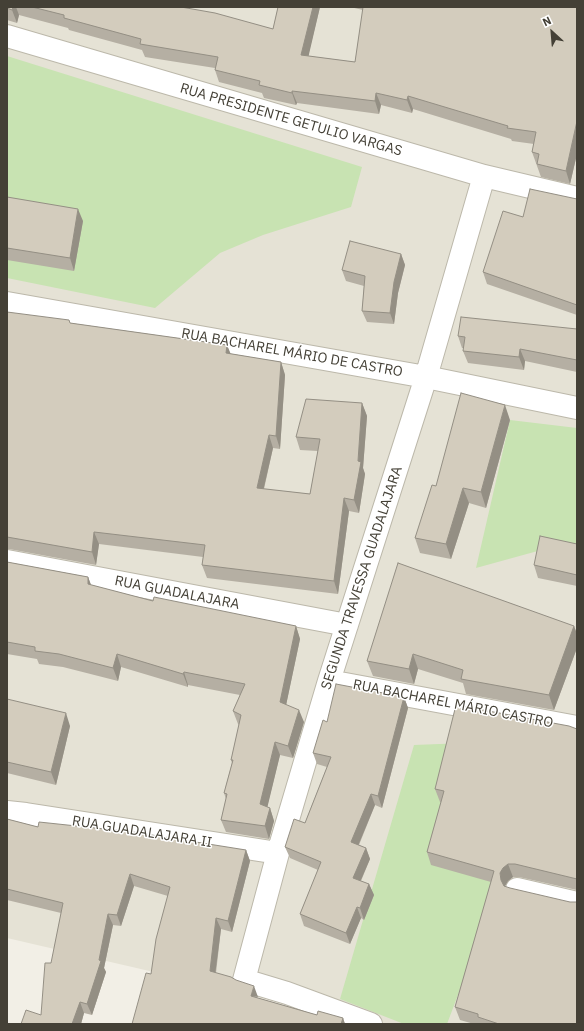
<!DOCTYPE html>
<meta charset="utf-8">
<style>
body{margin:0}
#map{position:relative;width:584px;height:1031px;overflow:hidden;background:#f2efe6;font-family:"IBM Plex Sans",sans-serif}
canvas{display:block}
.frame{position:absolute;inset:0;border:8px solid #444036;pointer-events:none}
.north{position:absolute;left:532px;top:12px;width:40px;height:40px;-webkit-text-stroke:3px #fff;paint-order:stroke;rotate:334deg;font-size:11px;font-weight:700;line-height:16px;text-align:center;color:#444036}
.north::after{content:'';display:block;margin:auto;width:14px;height:18px;background:#444036;clip-path:polygon(50% 0,100% 100%,50% 72%,0 100%)}
</style>
<div id="map">
<canvas width="584" height="1031"></canvas>
<div class="frame"></div>
<div class="north">N</div>
</div>
<script>
const g = document.querySelector('canvas').getContext('2d');
g.lineJoin = 'round';
function paint(path, color) { g.fillStyle = color; g.fill(path, 'evenodd'); }
const toPath = rows => new Path2D(rows.map(r => 'M' + r).join(''));
function strokePath(path, color, width, dash) { g.strokeStyle = color; g.lineWidth = width; g.lineCap = dash ? 'butt' : 'round'; g.setLineDash(dash || []); g.stroke(path); }
function drawText(font, color, halo, rows, align = 'center') {
  g.font = font + ' "IBM Plex Sans",sans-serif'; g.lineWidth = 3; g.setLineDash([]); g.textBaseline = 'middle'; g.strokeStyle = halo; g.fillStyle = color; for (const [text, x, y, turn = 0] of rows) {
    g.save(); g.translate(x, y); g.rotate((+turn || 0) * Math.PI / 180); g.textAlign = isNaN(turn) ? turn : align; if (halo) g.strokeText(text, 0, 0); g.fillText(text, 0, 0); g.restore();
  }
}
const residential = toPath([
 [7,7,577,7,577,1024,378,1024,7,938]
]);
const green = toPath([
 [7,56,362,167,351,207,263,235,220,253,155,308,7,278],
 [510,420,577,428,577,556,545,549,476,568],
 [541,740,500,883,447,1024,404,1024,340,999,414,745]
]);
const minor = toPath([
 [7,36,484,176,577,198],
 [7,303,426,377,577,408],
 [7,561,347,625],
 [329,681,577,727],
 [7,812,26,814,278,853],
 [517,889,577,903],
 [371,1024,287,993,244,980,278,853,329,681,426,377,484,176]
]);
const wall = toPath([
 [7,7,181,7,273,29,278,7,320,7,308,56,355,62,363,10,350,7,577,7,577,154,570,184,541,177,532,152,534,144,512,141,511,139,413,109,412,113,381,105,379,114,297,103,296,105,264,98,262,93,219,82,215,70,215,68,145,57,142,50,69,30,68,28,19,15,17,23,7,20],
 [7,197,83,221,74,271,7,260],
 [570,198,577,199,577,315,487,284,483,272,523,217],
 [401,254,405,265,398,293,394,324,367,322,362,311,364,286,346,281,342,270],
 [7,312,70,323,227,345,230,354,281,362,285,375,280,449,273,448,264,489,310,494,318,451,300,450,296,437,362,403,367,416,363,468,365,474,359,513,349,511,338,594,207,578,202,565,203,557,99,544,96,565,9,549,7,549],
 [577,329,577,372,525,361,524,370,468,363,463,351,464,348,462,348,458,336],
 [510,420,486,508,469,503,451,559,420,553,415,538,436,486],
 [577,544,577,586,538,578,534,565],
 [7,562,88,577,91,585,153,601,296,626,300,639,286,705,304,722,293,758,280,755,267,807,270,808,274,821,269,839,226,832,221,820,226,799,224,793,232,763,231,760,239,725,238,724,233,711,240,695,188,685,188,687,121,667,118,681,63,667,39,664,37,659,7,654],
 [574,626,577,634,577,648,554,710,466,694,463,683,418,669,414,684,373,676,367,661],
 [404,697,408,708,382,808,375,805,359,845,366,848,370,859,361,881,369,884,374,895,364,920,361,918,350,944,304,926,300,914,318,870,290,858,285,847,305,823,327,767,317,764,313,753,327,722],
 [7,699,70,726,56,785,7,773],
 [577,729,577,890,519,877,513,877,508,881,505,886,577,1024,474,1024,460,1020,455,1007,491,882,431,865,427,852,441,802,440,802,435,789],
 [7,819,38,827,246,850,250,861,232,932,221,929,216,973,258,998,317,1015,343,1018,345,1024,132,1024,151,974,168,896,134,886,121,926,113,925,104,968,106,972,92,1015,84,1013,81,1024,21,1024,41,1015,61,913,7,900]
]);
const shadedWall = toPath([
 [13,7,16,7,19,15,17,23,12,10],
 [313,7,320,7,306,67,301,55],
 [292,91,297,103,296,105,292,93],
 [376,93,381,105,379,114,375,101],
 [408,96,413,109,412,113,407,100],
 [577,121,577,154,570,184,566,171],
 [78,209,83,221,74,271,70,258],
 [401,254,405,265,398,293,394,324,390,313,394,282],
 [227,345,232,357,226,353],
 [520,349,525,361,524,370,519,357],
 [281,362,285,375,280,449,276,436],
 [362,403,367,416,363,468,365,474,359,513,354,500,358,461],
 [505,405,510,420,486,508,481,492],
 [269,435,273,448,261,500,257,488],
 [463,488,469,503,451,559,446,544],
 [344,498,349,511,338,594,334,581],
 [94,532,99,544,96,565,92,552],
 [88,577,93,590,88,584],
 [296,626,300,639,284,715,280,702],
 [574,626,577,634,577,648,554,710,549,695],
 [117,654,121,667,118,681,113,668],
 [413,654,418,669,414,684,409,669],
 [184,672,188,685,188,687,183,674],
 [404,697,408,708,382,808,378,796],
 [299,710,304,722,293,758,288,746],
 [66,713,70,726,56,785,51,772],
 [275,742,280,755,265,817,260,804],
 [371,794,375,805,355,853,351,842],
 [270,808,274,821,269,839,265,826],
 [366,848,370,859,357,889,353,878],
 [246,850,250,861,232,932,228,921],
 [508,864,513,877,508,881,505,886,505,893,501,880,500,873,503,868],
 [130,874,134,886,121,926,117,915],
 [369,884,374,895,364,920,360,908],
 [357,907,361,918,350,944,346,933],
 [108,914,113,925,104,968,106,972,92,1015,87,1004,99,960],
 [216,918,221,929,214,983,210,971],
 [254,986,258,997,251,996],
 [80,1002,84,1013,81,1024,72,1024],
 [343,1018,345,1024,341,1024]
]);
const building = toPath([
 [7,7,13,7,12,10,7,8,7,7],
 [32,7,181,7,215,13,273,29,278,7,313,7,301,55,355,62,363,7,577,7,577,121,566,171,537,164,539,154,532,152,536,132,507,128,508,126,408,96,407,100,376,93,375,101,292,91,292,93,259,85,260,81,215,70,218,57,140,44,141,39,64,18,64,15,32,7],
 [530,189,577,199,577,305,483,272,503,211,523,217,530,189],
 [7,197,78,209,70,258,7,248,7,197],
 [350,241,401,254,394,282,390,313,362,311,365,276,342,270,350,241],
 [7,312,69,320,70,323,227,345,226,353,281,362,276,436,269,435,257,488,310,494,320,439,296,437,306,399,362,403,358,461,361,462,354,500,344,498,334,581,202,565,205,545,94,532,92,552,7,537,7,312],
 [461,317,577,329,577,360,520,349,519,357,463,351,465,337,458,336,461,317],
 [461,393,505,405,481,492,463,488,446,544,415,538,432,485,436,486,461,393],
 [540,536,577,544,577,575,534,565,540,536],
 [7,562,88,577,88,584,153,601,154,597,296,626,280,702,299,710,288,746,275,742,260,804,270,808,265,826,221,820,227,794,224,793,233,760,231,760,241,715,233,711,245,684,184,672,183,674,117,654,113,668,59,654,35,651,35,647,7,642,7,562],
 [398,563,574,626,549,695,461,679,463,670,413,654,409,669,367,661,398,563],
 [336,684,404,697,378,796,371,794,351,842,366,848,353,878,369,884,360,908,357,907,346,933,300,914,321,862,285,847,294,819,305,823,331,757,313,753,323,720,327,722,336,684],
 [7,699,66,713,51,772,7,762,7,699],
 [456,705,569,726,577,729,577,879,515,864,508,864,503,868,500,873,501,880,504,886,510,888,570,902,577,902,577,1024,499,1024,478,1017,478,1014,455,1007,494,871,427,852,444,791,435,789,456,705],
 [7,819,38,827,39,822,133,832,246,850,228,921,216,918,210,971,231,977,236,980,254,986,251,996,317,1015,318,1011,343,1018,341,1024,132,1024,146,973,151,974,156,939,170,887,130,874,117,915,108,914,99,960,101,961,87,1004,80,1002,72,1024,21,1024,26,1010,41,1015,45,963,51,963,63,903,7,889,7,819]
]);
const streetNames = [
 ["RUA PRESIDENTE GETULIO VARGAS",291,120,16],
 ["RUA BACHAREL MÁRIO DE CASTRO",292,353,10],
 ["SEGUNDA TRAVESSA GUADALAJARA",362,578,-72],
 ["RUA GUADALAJARA",177,593,11],
 ["RUA BACHAREL MÁRIO CASTRO",453,704,11],
 ["RUA GUADALAJARA II",142,832,9]
];
paint(residential, '#e5e2d5');
paint(green, '#c8e3b2');
strokePath(minor, '#bcb8aa', 24);
strokePath(minor, '#fff', 22);
paint(wall, '#b5afa3');
paint(shadedWall, '#948f84');
paint(building, '#d3ccbd');
strokePath(building, '#948f84', 1);
drawText('14px', '#444036', '#fff', streetNames);
</script>
